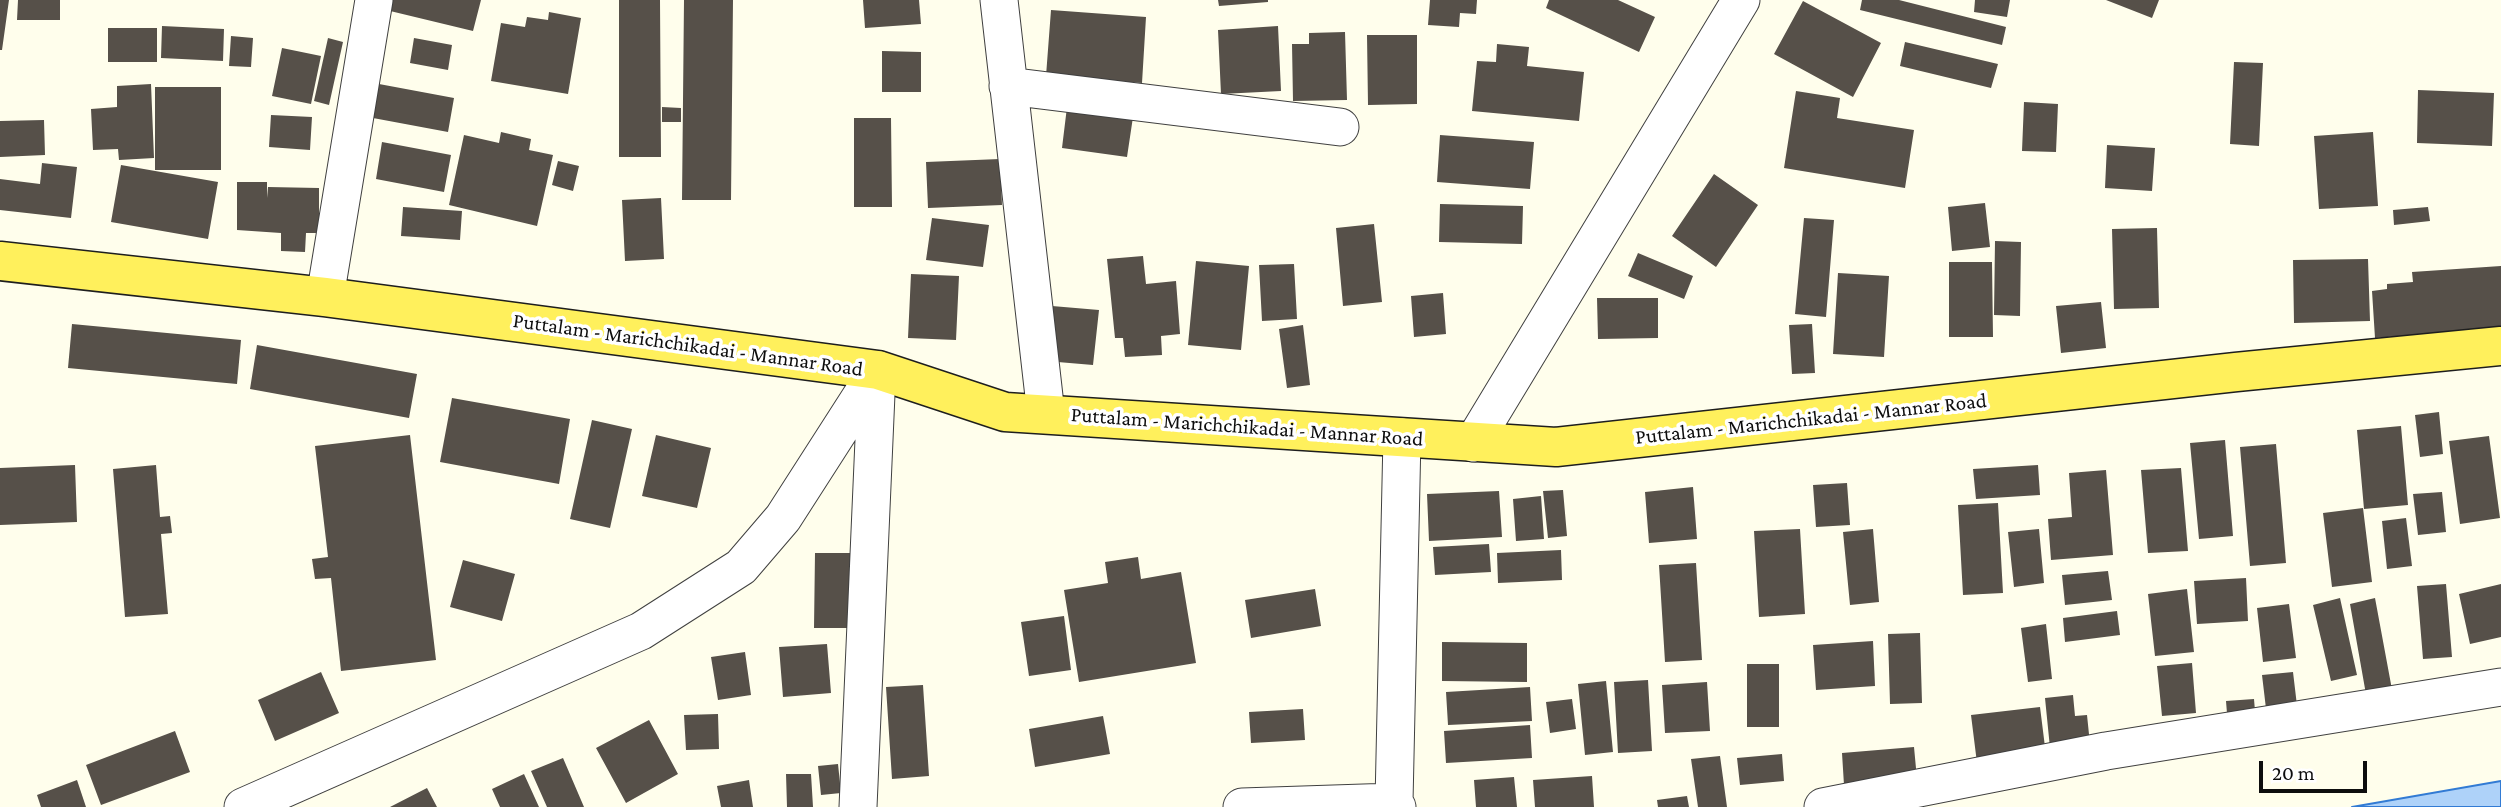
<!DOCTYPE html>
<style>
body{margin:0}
#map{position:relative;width:2501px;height:807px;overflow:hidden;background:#fffeec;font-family:"Crimson Pro",serif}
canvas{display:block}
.scale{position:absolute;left:2259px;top:761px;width:108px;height:32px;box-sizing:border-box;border:4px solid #0d0d0d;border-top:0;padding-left:9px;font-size:21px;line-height:24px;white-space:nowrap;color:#0d0d0d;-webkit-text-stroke:5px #fff;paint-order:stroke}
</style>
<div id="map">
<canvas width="2501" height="807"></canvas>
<div class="scale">20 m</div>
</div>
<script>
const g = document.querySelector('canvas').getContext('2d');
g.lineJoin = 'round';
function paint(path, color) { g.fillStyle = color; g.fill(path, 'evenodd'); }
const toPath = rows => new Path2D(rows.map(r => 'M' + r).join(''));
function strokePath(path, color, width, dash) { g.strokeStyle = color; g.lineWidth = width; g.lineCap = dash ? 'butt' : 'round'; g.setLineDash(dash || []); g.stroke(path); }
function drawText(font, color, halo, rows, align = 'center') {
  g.font = font + ' "Crimson Pro",serif'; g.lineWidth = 7; g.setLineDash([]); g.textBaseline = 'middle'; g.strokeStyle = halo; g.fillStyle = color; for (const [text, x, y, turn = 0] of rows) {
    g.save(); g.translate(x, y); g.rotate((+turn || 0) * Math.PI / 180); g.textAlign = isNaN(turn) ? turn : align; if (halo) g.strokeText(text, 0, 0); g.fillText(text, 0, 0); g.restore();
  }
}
const water = toPath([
 [2501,781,2501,807,2352,807,2501,781]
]);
const building = toPath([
 [0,0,9,0,2,50,0,50],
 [18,0,60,0,60,20,17,20],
 [389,0,481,0,473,31,386,10],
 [619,0,660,0,661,157,619,157],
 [684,0,733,0,731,200,682,200],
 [863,0,919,0,921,24,865,28],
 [1218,0,1268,0,1268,2,1219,6],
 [1430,0,1477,0,1476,14,1460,13,1459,27,1428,25],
 [1549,0,1618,0,1655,17,1639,52,1546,8],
 [1862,0,1899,0,2006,27,2002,45,1860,10],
 [1975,0,2010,0,2007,17,1974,12],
 [2106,0,2159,0,2152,18],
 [1803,1,1881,43,1853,97,1774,54],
 [1051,10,1146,17,1142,83,1046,76],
 [549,12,581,18,568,94,491,81,501,23,525,27,527,17,548,20],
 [162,26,224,29,223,61,161,58],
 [1278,26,1281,91,1221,94,1218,30],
 [108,28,157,28,157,62,108,62],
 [1345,32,1347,100,1293,101,1292,44,1309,44,1309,33],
 [1367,35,1417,35,1417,104,1368,105],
 [231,36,253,38,251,67,229,66],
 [328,38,343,42,329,105,314,101],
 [414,38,452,45,448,70,410,63],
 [1905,42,1998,64,1991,88,1900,66],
 [1497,44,1529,47,1527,66,1584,72,1579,121,1472,111,1477,61,1496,62],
 [282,48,321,56,311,104,272,96],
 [882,51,921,52,921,92,882,92],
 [2234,62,2263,63,2259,146,2230,144],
 [151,84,154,158,119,160,118,149,93,150,91,109,117,107,117,86],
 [379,84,454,98,448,132,373,118],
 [155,87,221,87,221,170,155,170],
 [2418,90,2494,93,2492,146,2417,143],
 [1796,91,1840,98,1837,118,1914,130,1905,188,1784,168],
 [2024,102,2058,104,2056,152,2022,151],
 [662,107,681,108,681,122,662,122],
 [1067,107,1133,117,1127,157,1062,148],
 [271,115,312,117,310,150,269,147],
 [854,118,891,118,892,207,854,207],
 [44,120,45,155,0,157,0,121],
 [501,132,531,139,529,150,553,155,537,226,449,205,464,135,499,143],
 [2373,132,2378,206,2319,209,2314,136],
 [1440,135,1534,142,1530,189,1437,182],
 [382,142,451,155,444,192,376,179],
 [2107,145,2155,148,2152,191,2105,188],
 [1000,159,1002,205,928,208,926,162],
 [558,161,579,166,573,191,552,185],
 [42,163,77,167,71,218,0,210,0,179,40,184],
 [121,165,218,182,208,239,111,222],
 [1714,174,1758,205,1716,267,1672,236],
 [237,182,267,182,267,198,268,187,319,188,319,233,306,233,305,252,281,251,281,233,237,230],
 [661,198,664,259,625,261,622,200],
 [1985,203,1990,247,1952,251,1948,207],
 [1440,204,1523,206,1522,244,1439,242],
 [403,207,462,211,460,240,401,236],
 [2428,207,2430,221,2394,225,2393,210],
 [932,218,989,225,983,267,926,260],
 [1804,218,1834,220,1826,317,1795,314],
 [1374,224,1382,302,1343,306,1336,228],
 [2157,228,2159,308,2114,309,2112,229],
 [1995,241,2021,242,2020,316,1994,315],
 [1638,253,1693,276,1684,299,1628,276],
 [1143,256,1146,284,1176,281,1180,334,1161,336,1162,355,1125,357,1123,338,1115,338,1107,259],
 [2368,259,2370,321,2294,323,2293,260],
 [1196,261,1249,266,1241,350,1188,345],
 [1949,262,1992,262,1993,337,1949,337],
 [1294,264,1297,319,1262,321,1259,265],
 [2501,266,2501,328,2375,338,2372,291,2387,289,2387,284,2413,282,2412,272],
 [1838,273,1889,276,1884,357,1833,354],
 [911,274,959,276,956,340,908,338],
 [1443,293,1446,334,1414,337,1411,296],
 [1597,298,1658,298,1658,338,1598,339],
 [2101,302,2106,348,2061,353,2056,306],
 [1052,306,1099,310,1093,365,1046,361],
 [72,324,241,340,237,384,68,368],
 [1812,324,1815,373,1792,374,1789,325],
 [1303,325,1310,385,1287,388,1279,329],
 [257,345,417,374,409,418,250,389],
 [452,398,570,419,559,484,440,462],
 [2439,412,2443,454,2420,457,2415,415],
 [592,420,632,429,610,528,570,519],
 [2401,426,2408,505,2364,509,2357,430],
 [410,435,436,660,341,671,331,578,315,579,312,559,328,557,315,446],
 [656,435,711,448,697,508,642,496],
 [2489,436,2500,518,2460,524,2449,441],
 [2225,440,2233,536,2199,539,2190,443],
 [2276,444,2286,563,2250,566,2240,447],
 [75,465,77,522,0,525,0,468],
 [156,465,160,517,170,516,172,533,161,534,168,614,125,617,113,469],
 [2038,465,2040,495,1976,499,1973,469],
 [2181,468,2188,551,2148,553,2141,470],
 [2106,470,2113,555,2051,560,2048,519,2072,517,2069,473],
 [1847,483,1850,525,1816,527,1813,485],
 [1693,487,1697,539,1649,543,1645,492],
 [1563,490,1567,536,1548,538,1543,491],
 [1499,491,1502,537,1429,541,1427,494],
 [2442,492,2446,532,2418,535,2413,494],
 [1541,496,1544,539,1516,541,1513,499],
 [1998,503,2003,593,1963,595,1958,505],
 [2363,508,2372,582,2332,587,2323,513],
 [2406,518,2412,566,2387,569,2382,521],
 [1800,529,1805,614,1759,617,1754,531],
 [1873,529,1879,602,1850,605,1843,532],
 [2039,529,2044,583,2014,587,2008,532],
 [1489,544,1491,572,1435,575,1433,547],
 [1561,550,1562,580,1498,583,1497,553],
 [815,553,851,553,850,628,814,628],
 [1138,557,1141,579,1181,572,1196,663,1079,682,1064,590,1108,583,1105,562],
 [463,560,515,574,502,621,450,607],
 [1696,563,1702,660,1665,662,1659,565],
 [2108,571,2112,600,2065,605,2062,575],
 [2246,578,2248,621,2197,624,2194,581],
 [2446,584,2452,657,2423,659,2417,586],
 [2501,584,2501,637,2470,644,2459,594],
 [1315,589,1321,626,1251,638,1245,600],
 [2187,589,2194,652,2155,656,2148,594],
 [2340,598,2357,675,2331,681,2313,605],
 [2375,598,2393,695,2367,700,2350,604],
 [2289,604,2296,658,2263,662,2257,608],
 [2117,611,2120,635,2065,642,2063,618],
 [1064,616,1071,670,1029,676,1021,622],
 [2046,624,2052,679,2028,682,2021,628],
 [1920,633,1922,703,1890,704,1888,634],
 [1873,641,1875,686,1816,690,1813,645],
 [1442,642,1527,643,1527,682,1442,681],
 [827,644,831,693,783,697,779,647],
 [745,652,751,695,718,700,711,657],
 [2192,663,2196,713,2162,716,2157,666],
 [1747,664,1779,664,1779,727,1747,727],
 [321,672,339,713,275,741,258,700],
 [2293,672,2298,714,2267,717,2262,675],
 [1648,680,1652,751,1618,753,1614,682],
 [1606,681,1613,752,1585,755,1578,684],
 [1707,682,1710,731,1665,733,1662,685],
 [923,685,929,776,892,779,886,687],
 [1530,687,1532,721,1448,725,1446,692],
 [2073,695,2075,716,2087,715,2090,744,2050,748,2045,698],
 [1572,699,1576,729,1550,733,1546,702],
 [2254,699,2256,723,2228,726,2226,701],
 [2040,707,2046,755,1977,763,1971,715],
 [1303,709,1305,740,1251,743,1249,712],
 [718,714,719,749,686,750,684,715],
 [1103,716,1110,754,1035,767,1029,729],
 [649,720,678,774,626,803,596,748],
 [1530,725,1532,758,1446,763,1444,731],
 [175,731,190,772,101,805,86,765],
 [1914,747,1917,779,1844,785,1842,753],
 [1782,754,1784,781,1740,785,1737,758],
 [1720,756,1727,807,1698,807,1691,759],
 [563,758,584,807,547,807,531,771],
 [838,764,841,793,821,795,818,766],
 [524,774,539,807,500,807,492,789],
 [786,774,811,774,813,807,787,807],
 [1592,776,1594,807,1535,807,1533,780],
 [1514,777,1517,807,1476,807,1474,780],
 [77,780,86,807,41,807,37,795],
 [749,780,753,807,721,807,717,786],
 [427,788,437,807,390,807],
 [1687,796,1689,807,1658,807,1657,800]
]);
const minor = toPath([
 [999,0,1046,414],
 [1008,86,1340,127],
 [325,297,374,0],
 [1473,443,1741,0],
 [243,807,641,631,741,567,783,518,878,370],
 [858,807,877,371],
 [1242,807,1394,802],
 [1397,807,1394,802,1402,437],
 [1823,807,2106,751,2501,687]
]);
const major = toPath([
 [0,261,325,297,878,370,1005,412,1556,447,2236,372,2501,346]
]);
const streetNames = [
 ["Puttalam - Marichchikadai - Mannar Road",688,345,8],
 ["Puttalam - Marichchikadai - Mannar Road",1811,419,-6],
 ["Puttalam - Marichchikadai - Mannar Road",1247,427,4]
];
paint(water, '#aed2f9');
strokePath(water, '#327bd4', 2);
paint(building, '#565049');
strokePath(minor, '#404040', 39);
strokePath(major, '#1e1e1e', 41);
strokePath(minor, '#fff', 37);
strokePath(major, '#fff05c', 38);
drawText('21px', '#0d0d0d', '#fff', streetNames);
</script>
